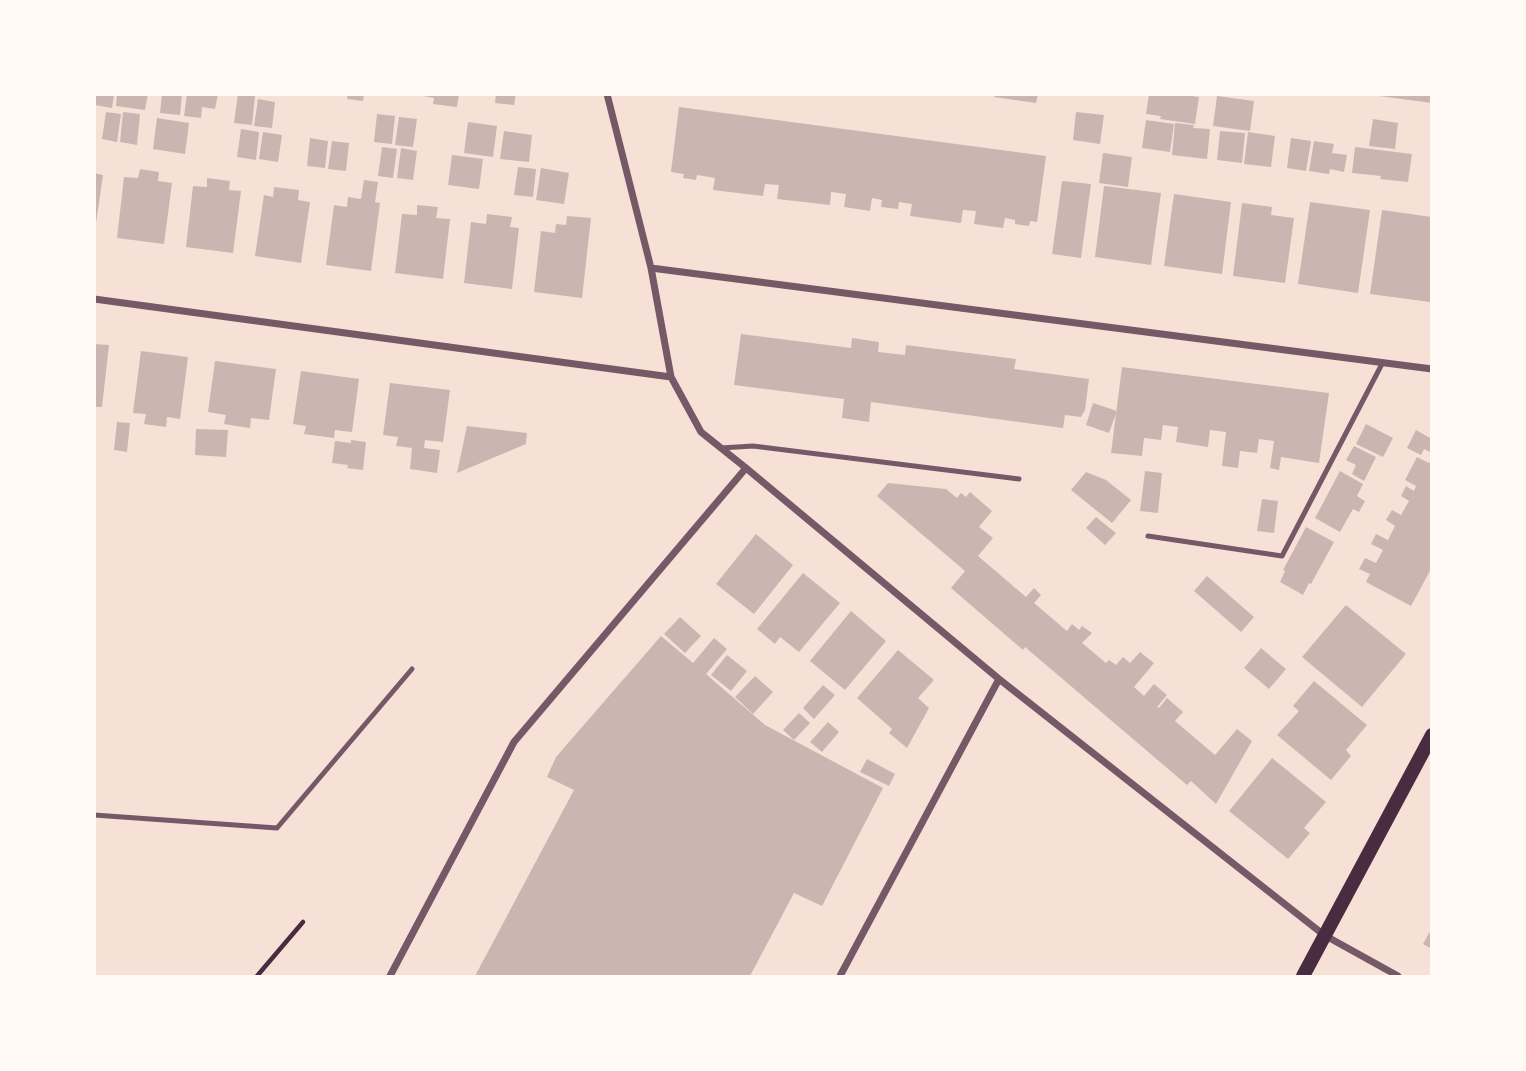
<!DOCTYPE html>
<style>
body{margin:0}
#map{position:relative;width:1526px;height:1071px;overflow:hidden;background:#f7e1d7;font-family:"Noto Sans",sans-serif}
canvas{display:block}
.frame{position:absolute;inset:0;border:96px solid #fffaf5;pointer-events:none}
</style>
<div id="map">
<canvas width="1526" height="1071"></canvas>
<div class="frame"></div>
</div>
<script>
const g = document.querySelector('canvas').getContext('2d');
g.lineJoin = 'round';
function paint(path, color) { g.fillStyle = color; g.fill(path, 'evenodd'); }
const toPath = rows => new Path2D(rows.map(r => 'M' + r).join(''));
function strokePath(path, color, width, dash) { g.strokeStyle = color; g.lineWidth = width; g.lineCap = dash ? 'butt' : 'round'; g.setLineDash(dash || []); g.stroke(path); }
const building = toPath([
 [96,94,114,94,112,108,95,105],
 [117,94,148,94,145,110,116,106],
 [162,94,182,94,180,115,160,113],
 [187,94,218,94,215,109,202,107,201,118,184,116],
 [238,94,255,96,252,125,234,123],
 [348,94,364,94,363,101,347,99],
 [423,94,459,94,457,107,433,104,434,98,423,96],
 [496,94,516,94,514,105,495,103],
 [995,94,1038,94,1036,103,994,97],
 [1149,94,1177,94,1199,97,1195,124,1160,119,1161,116,1146,114],
 [1379,94,1432,94,1432,103,1379,96],
 [1217,96,1254,101,1250,131,1213,126],
 [258,99,275,102,272,128,254,126],
 [679,107,1046,156,1037,222,1030,221,1029,226,1015,224,1015,220,1005,218,1003,228,974,224,976,211,963,210,961,223,910,216,912,204,899,202,898,209,881,207,882,200,872,198,870,211,844,207,846,194,831,192,830,205,777,199,779,185,765,184,763,196,713,190,715,178,697,175,696,180,683,178,684,174,671,172],
 [106,112,121,114,117,142,102,139],
 [123,112,140,114,137,145,120,142],
 [1076,112,1104,115,1100,144,1073,140],
 [377,114,395,116,392,144,374,142],
 [399,117,417,119,413,147,395,145],
 [157,118,189,123,185,154,153,149],
 [1373,119,1398,123,1395,149,1369,146],
 [1146,120,1174,124,1170,152,1142,148],
 [468,122,497,126,493,157,464,153],
 [1175,123,1194,125,1193,128,1210,129,1207,159,1172,155],
 [241,129,259,132,256,160,237,157],
 [504,131,532,135,529,162,500,159],
 [1220,131,1245,133,1242,163,1217,160],
 [263,132,282,135,278,162,259,159],
 [1248,132,1275,136,1271,167,1244,164],
 [310,138,328,141,325,168,307,166],
 [1291,138,1311,141,1306,171,1287,168],
 [332,141,349,143,346,171,328,169],
 [1314,141,1334,144,1332,153,1347,155,1344,172,1330,169,1329,174,1309,171],
 [382,147,397,149,393,178,378,176],
 [1355,147,1412,154,1408,182,1380,179,1381,176,1352,173],
 [401,148,417,151,413,180,397,178],
 [1103,153,1132,157,1128,187,1099,183],
 [452,155,483,159,479,189,448,185],
 [518,167,536,169,533,197,514,195],
 [541,168,569,173,564,204,536,200],
 [140,169,159,172,158,181,172,183,164,244,117,238,124,177,138,178],
 [94,173,103,175,96,223,94,223],
 [207,178,230,181,229,190,241,191,233,253,186,247,193,186,207,187],
 [364,180,378,182,375,202,380,203,371,271,326,265,334,205,347,207,348,197,361,199],
 [1062,181,1091,184,1081,258,1052,254],
 [1104,186,1161,193,1151,265,1095,257],
 [274,187,299,190,298,200,310,202,301,263,255,256,264,195,273,197],
 [1174,194,1231,202,1222,274,1164,266],
 [1310,202,1370,210,1358,293,1298,284],
 [1242,203,1272,207,1271,215,1294,218,1285,283,1233,276],
 [417,205,438,207,436,218,450,219,443,279,395,273,402,214,417,215],
 [1382,210,1432,217,1432,289,1430,302,1370,294],
 [487,214,512,217,510,227,519,228,512,289,464,283,471,222,486,224],
 [567,216,591,218,582,298,534,292,541,231,555,233,556,224,566,225],
 [741,334,851,348,852,338,879,342,878,352,905,355,906,345,1016,359,1014,369,1089,379,1085,410,1081,417,1065,415,1063,428,871,402,869,422,842,418,844,399,734,385],
 [94,344,109,345,102,407,94,407],
 [141,351,188,357,180,419,167,417,166,427,144,424,146,414,133,413],
 [215,361,276,369,269,420,251,418,250,428,236,426,224,424,226,415,208,412],
 [1122,367,1329,393,1319,463,1281,457,1279,470,1270,468,1274,441,1259,439,1257,453,1240,451,1238,468,1222,466,1226,432,1210,430,1208,447,1176,442,1178,427,1163,425,1161,440,1144,438,1142,456,1111,453],
 [301,371,359,379,352,432,335,430,334,438,304,434,306,426,293,424],
 [390,383,450,390,443,442,425,440,424,448,440,450,437,473,410,469,412,448,396,446,398,437,383,435],
 [1093,403,1117,411,1109,433,1086,425],
 [117,422,130,423,127,452,114,450],
 [1366,424,1393,438,1383,457,1356,444],
 [467,426,527,433,526,444,457,473],
 [196,429,228,430,226,457,195,455],
 [1416,430,1432,439,1432,453,1424,449,1421,455,1407,448],
 [351,440,366,442,363,470,347,468,348,465,332,463,335,441,351,443],
 [1354,446,1376,457,1364,481,1352,474,1356,465,1346,460],
 [1417,457,1429,463,1432,458,1432,567,1411,606,1366,582,1370,574,1359,569,1365,558,1376,563,1383,550,1371,544,1376,534,1388,540,1395,526,1386,520,1392,510,1401,515,1409,501,1401,496,1406,486,1414,491,1416,486,1405,480],
 [1145,471,1162,473,1158,513,1140,511],
 [1340,471,1363,484,1357,496,1365,501,1359,512,1353,509,1340,532,1315,518],
 [1086,472,1106,480,1131,500,1112,523,1071,490],
 [888,483,946,489,957,498,961,493,966,497,970,492,992,511,979,527,993,538,978,556,1026,597,1034,588,1041,595,1034,603,1067,631,1072,624,1079,630,1082,626,1092,633,1082,643,1106,663,1109,660,1116,665,1123,657,1130,663,1140,652,1154,663,1134,687,1144,696,1154,684,1167,695,1157,707,1159,708,1167,698,1183,712,1175,721,1215,755,1237,729,1252,741,1216,804,1191,781,1187,785,1025,647,1023,650,951,588,965,571,877,496],
 [1262,499,1278,501,1274,533,1257,531],
 [1096,517,1116,533,1105,545,1086,528],
 [1306,527,1334,542,1311,584,1309,583,1303,595,1280,582,1285,571,1283,570],
 [756,534,793,565,754,614,716,584],
 [803,573,840,603,799,652,780,637,775,644,757,629],
 [1207,576,1254,617,1241,632,1194,591],
 [1346,605,1406,654,1362,707,1302,657],
 [851,611,886,641,845,690,810,661],
 [680,617,701,636,685,653,664,634],
 [661,636,693,663,714,638,727,649,706,674,765,725,883,788,822,906,794,893,750,976,475,976,574,790,547,777,556,757],
 [1261,648,1286,669,1269,689,1244,668],
 [898,650,934,680,918,698,929,708,907,748,889,733,892,729,857,698],
 [727,655,747,671,731,691,711,675],
 [755,676,773,692,753,714,735,697],
 [1314,681,1367,725,1346,750,1351,756,1331,780,1277,735,1299,711,1293,706],
 [823,685,835,695,814,719,803,708],
 [799,713,810,723,794,740,783,730],
 [828,722,839,732,822,752,810,742],
 [1272,758,1326,802,1304,828,1310,833,1288,859,1229,811],
 [867,759,895,774,889,786,860,772],
 [1432,928,1432,949,1423,944]
]);
const path = toPath([
 [257,976,303,922]
]);
const service = toPath([
 [721,448,753,446,1019,479],
 [1148,536,1282,556,1383,362],
 [94,815,277,828,412,669]
]);
const minor = toPath([
 [607,94,651,268,671,377,701,432,746,468,999,679,1324,935,1398,976],
 [651,268,1432,369],
 [94,299,671,377],
 [390,976,514,742,746,468],
 [840,976,999,679]
]);
const secondary = toPath([
 [1303,976,1432,735]
]);
paint(building, '#ccb4b1');
strokePath(path, '#4a2c40', 4.5);
strokePath(service, '#755966', 5);
strokePath(minor, '#755966', 7);
strokePath(secondary, '#4a2c40', 14);
</script>
